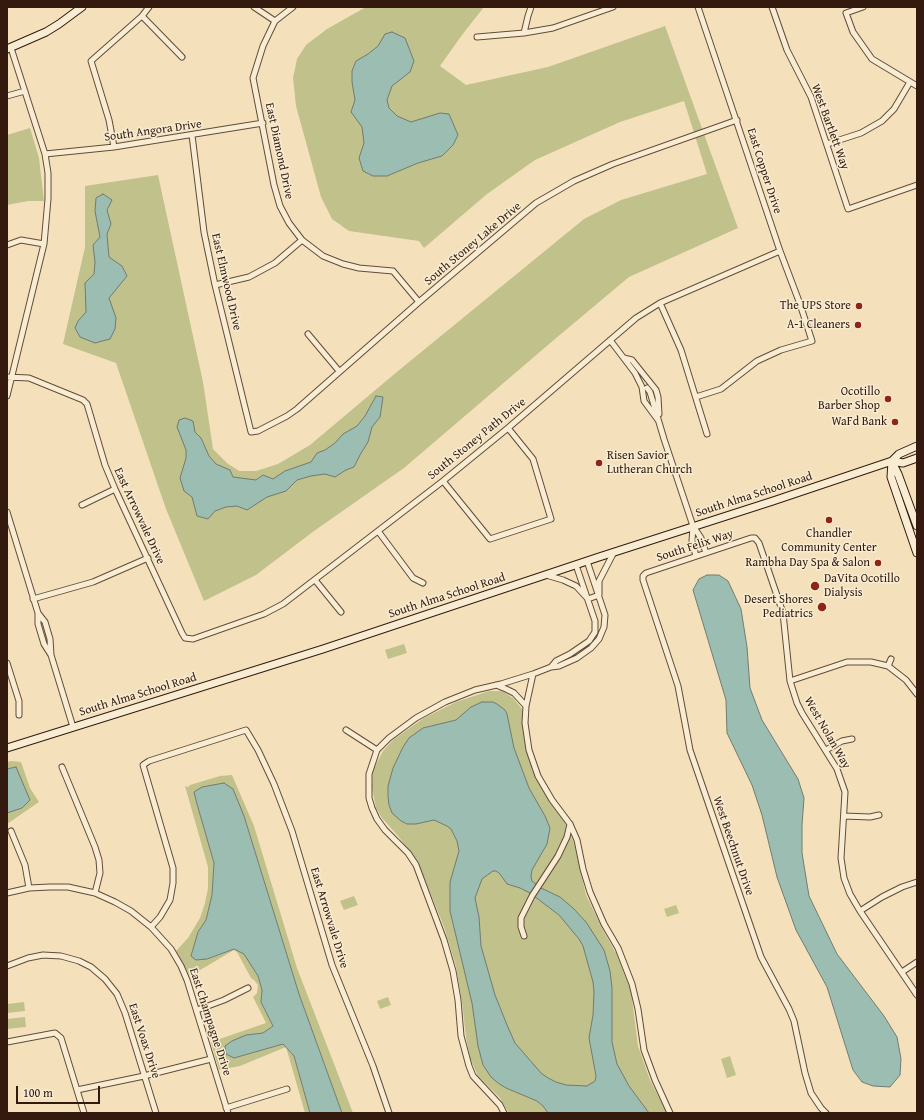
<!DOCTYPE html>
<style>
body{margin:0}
#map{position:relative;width:924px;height:1120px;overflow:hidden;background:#f4e1bb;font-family:"Gentium Book Plus",serif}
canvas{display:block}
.frame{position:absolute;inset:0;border:8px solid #33190e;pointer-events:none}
.scale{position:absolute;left:16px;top:1086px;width:84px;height:18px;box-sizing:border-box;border:2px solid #33190e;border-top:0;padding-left:5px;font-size:12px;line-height:14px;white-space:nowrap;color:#33190e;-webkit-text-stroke:3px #f8ecd3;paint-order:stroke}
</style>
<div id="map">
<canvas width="924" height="1120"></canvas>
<div class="frame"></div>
<div class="scale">100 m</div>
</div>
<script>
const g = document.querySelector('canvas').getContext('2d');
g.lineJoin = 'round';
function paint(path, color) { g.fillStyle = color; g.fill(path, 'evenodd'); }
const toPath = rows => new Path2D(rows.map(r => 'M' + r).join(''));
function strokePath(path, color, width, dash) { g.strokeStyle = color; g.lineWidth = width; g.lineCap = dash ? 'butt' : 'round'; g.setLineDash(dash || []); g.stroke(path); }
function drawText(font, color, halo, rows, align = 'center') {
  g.font = font + ' "Gentium Book Plus",serif'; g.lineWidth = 3; g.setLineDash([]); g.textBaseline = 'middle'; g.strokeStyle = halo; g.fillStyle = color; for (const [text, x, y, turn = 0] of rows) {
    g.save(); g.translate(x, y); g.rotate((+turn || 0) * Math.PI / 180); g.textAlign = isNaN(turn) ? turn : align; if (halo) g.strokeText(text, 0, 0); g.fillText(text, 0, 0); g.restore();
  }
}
const green = toPath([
 [366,7,484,7,462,35,440,66,466,85,548,67,665,26,738,228,629,277,555,339,404,468,314,531,256,575,204,601,166,509,116,363,63,344,85,247,85,186,158,175,203,382,213,449,227,463,239,471,256,471,278,464,310,445,398,371,584,219,621,200,707,174,684,101,620,122,535,160,487,194,424,248,419,241,349,231,332,219,321,197,296,106,293,78,297,59,306,45,327,29],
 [30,128,39,158,44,201,28,201,7,205,7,135],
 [404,644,407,653,388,659,385,650],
 [489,691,502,691,513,698,522,709,524,739,533,772,555,809,565,823,574,843,586,895,604,932,617,955,631,991,638,1046,650,1080,667,1113,509,1113,500,1098,478,1076,470,1058,466,1037,462,1002,456,966,444,927,418,862,398,836,382,818,376,808,372,788,373,770,383,751,394,739,424,718,456,702],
 [11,761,21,762,30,788,39,802,7,824,7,813,22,808,16,767,7,769,7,762],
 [232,775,254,826,297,968,353,1113,342,1113,299,994,244,816,195,792,197,804,214,863,212,895,206,920,198,932,191,956,207,959,234,949,244,954,258,976,262,990,261,1002,273,1026,263,1033,246,1035,234,1058,283,1044,294,1056,310,1113,305,1113,286,1047,240,1066,219,1070,211,1042,266,1023,253,997,257,993,258,985,254,980,251,978,237,952,234,950,190,976,176,951,188,938,200,918,205,903,208,888,208,867,185,786,188,787,190,785,220,776],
 [354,896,358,905,344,910,340,901],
 [676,905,679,913,667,917,664,909],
 [388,997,391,1005,380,1009,377,1001],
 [24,1002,25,1011,7,1013,7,1004],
 [25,1017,26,1027,7,1029,7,1019],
 [730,1056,736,1075,727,1078,721,1059]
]);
const water = toPath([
 [392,32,405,38,414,61,410,72,392,86,387,100,389,108,397,116,411,122,440,113,449,114,458,135,453,145,442,156,418,163,387,176,373,176,363,171,359,158,364,143,362,127,351,112,355,100,352,82,352,71,356,61,368,54,378,46,385,34,392,32],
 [103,194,112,200,107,210,111,224,107,234,109,257,122,266,127,276,109,298,116,318,115,329,110,339,95,343,80,337,75,328,78,321,86,312,85,283,94,274,95,262,93,245,100,237,95,211,96,198,103,194],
 [376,396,383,397,380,417,372,427,368,442,360,455,354,467,346,470,335,477,325,474,311,476,297,480,286,491,267,497,247,510,237,506,226,507,215,511,208,519,197,516,192,497,184,491,180,478,186,458,186,450,177,427,179,420,185,418,193,421,195,432,201,438,209,456,216,464,230,470,233,477,256,480,263,475,273,479,285,471,311,462,317,453,325,450,335,443,343,434,357,426,365,416,376,396],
 [707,575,719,575,728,581,741,609,747,647,750,688,762,720,798,779,804,798,802,825,802,853,809,896,837,954,884,1016,897,1037,901,1059,900,1075,890,1087,873,1086,862,1082,853,1070,827,987,796,930,777,877,762,815,752,785,727,733,726,700,693,590,699,579,707,575],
 [482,702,493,702,497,704,505,710,507,714,514,748,529,788,545,816,550,828,547,844,532,870,531,876,532,881,541,888,560,897,573,908,586,922,604,950,610,971,612,988,612,1042,617,1064,629,1086,649,1113,548,1113,543,1106,537,1101,506,1088,498,1083,491,1077,483,1065,478,1046,472,1003,450,911,450,882,459,851,457,841,451,829,447,826,434,820,416,824,407,824,401,821,392,813,389,805,388,796,388,786,393,768,403,747,409,738,423,728,456,720,471,707,482,702],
 [493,871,496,871,500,874,507,884,520,888,530,893,559,915,579,939,583,946,593,982,594,992,593,1015,589,1038,596,1076,595,1081,587,1086,566,1085,556,1082,548,1078,541,1073,515,1043,507,1025,495,995,481,946,479,917,475,898,482,879,493,871],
 [16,767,30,800,22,808,7,813,7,769,16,767],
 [224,783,233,789,244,816,299,994,342,1113,310,1113,294,1056,283,1044,234,1058,226,1054,225,1046,232,1041,246,1035,263,1033,273,1026,261,1002,262,990,258,976,244,954,234,949,207,959,196,960,191,956,198,932,206,920,212,895,214,863,197,804,194,792,202,787,224,783]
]);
const street = toPath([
 [254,7,275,21],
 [293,7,275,21,263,46,253,78,274,185,280,206,289,223,302,240,323,256,343,264,359,268,393,271,419,302],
 [772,7,787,50,811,97,848,209,917,185],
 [863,7,846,13,853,32,872,59,917,86],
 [142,16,182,57],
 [524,33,528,16,531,7],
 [477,37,524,33,553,28,613,7],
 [7,96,25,91],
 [192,135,204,232,215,285,251,432,258,431,287,416,297,409,419,302,536,203,574,181,613,164,737,120],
 [827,144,861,133,882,121,894,109,910,82],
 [114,147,109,120,91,61,142,16,149,7],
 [45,154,114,147,263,123],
 [7,245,21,240,44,244],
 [215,285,249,277,275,263,302,240],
 [660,303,681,350,707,434],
 [308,334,339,371],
 [610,340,635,373,642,387,644,401,658,420],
 [624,358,632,360,656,390,658,397,659,414],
 [7,377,29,378,83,400,87,404,105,465,115,489,182,633,185,638,193,639,264,614,283,604,443,481,508,428,636,318,660,303,780,251],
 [647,388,650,392,664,439,693,526,701,538,706,553],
 [7,396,44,244,48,199,48,173,45,154,11,48],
 [696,397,721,389,757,361,781,350,812,341,800,304,780,251,698,7],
 [443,481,490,539,551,519,533,459,508,428],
 [82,505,115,489],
 [7,512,38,613,38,624,44,644,51,655],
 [693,526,692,541,696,556],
 [378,531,413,578,423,583],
 [546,575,563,580,576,586,588,599,599,595,599,581,614,552],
 [315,580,341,612],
 [33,599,93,582,148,558],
 [38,613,45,622,50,639,51,655,73,727],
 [7,663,19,701,19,715],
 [888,666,891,659],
 [551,667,556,661,570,654,589,641,595,632,595,621,576,565],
 [533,674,526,706,525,723,529,750,538,776,552,800,570,824,577,840,583,869,590,892,604,924,618,948,632,984,638,1009,644,1050,655,1080,670,1113],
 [790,681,847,662,871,662,888,666,906,680,917,694],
 [496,685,506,689,514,693,526,706],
 [346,730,377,750],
 [826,750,842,741,852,739],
 [62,767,95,847,99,860,100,873,95,893],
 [844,816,870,817,879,815],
 [11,831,25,865,29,888],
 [7,893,29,888,50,887,68,887,95,893,115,902,131,911,151,927,171,949,181,966,187,980,228,1113],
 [860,911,882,897,902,887,917,882],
 [151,927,160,917,170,900,173,883,173,868,143,765,149,761,246,730,258,750,274,784,292,831,332,965,373,1066,389,1113],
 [524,936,521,927,521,918,532,896,558,856,567,837,570,824],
 [7,966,28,958,43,955,61,956,79,961,91,967,105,979,117,994,125,1013,156,1113],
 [902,972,917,962],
 [197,1010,224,1000,248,988],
 [7,1042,55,1033,61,1038,84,1113],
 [77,1090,144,1076,211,1059],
 [226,1108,287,1089],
 [504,1113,500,1105,473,1076,469,1066,461,1036,458,1000,453,971,444,940,416,865,408,853,385,830,377,819,372,808,369,798,369,774,377,750,389,738,416,718,445,702,475,690,501,684,533,674,551,667,559,666,577,658,591,648,599,639,604,627,605,615,587,561],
 [826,1113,821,1108,811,1093,805,1073,794,1021,789,1009,761,957,690,750,678,686,643,580,643,576,646,573,751,538,755,538,759,543,783,613,790,681,797,703,802,713,837,769,845,792,841,858,844,878,850,894,860,911,917,995]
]);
const secondary = toPath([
 [7,49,46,32,59,24,82,7],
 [892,461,891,477,917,553],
 [892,461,903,463,917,458],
 [892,462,898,474,917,526],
 [7,748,323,649,599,557,773,501,892,461,899,454,917,446]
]);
const markers = [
 [859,306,4,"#8f2418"],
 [858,325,4,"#8f2418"],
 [888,399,4,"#8f2418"],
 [895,422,4,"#8f2418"],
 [599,463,4,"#8f2418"],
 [829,520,4,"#8f2418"],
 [878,563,4,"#8f2418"],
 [815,586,5,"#8f2418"],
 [822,607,5,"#8f2418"]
];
const streetNames = [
 ["West Bartlett Way",830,127,70],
 ["South Angora Drive",153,131,-8],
 ["East Diamond Drive",279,151,78],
 ["East Copper Drive",764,171,72],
 ["South Stoney Lake Drive",473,244,-40],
 ["East Elmwood Drive",226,282,77],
 ["South Stoney Path Drive",477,439,-39],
 ["South Alma School Road",754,495,-18],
 ["East Arrowvale Drive",139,516,65],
 ["South Felix Way",695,546,-18],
 ["South Alma School Road",447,596,-18],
 ["South Alma School Road",138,695,-17],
 ["West Nolan Way",827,733,60],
 ["West Beechnut Drive",733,846,71],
 ["East Arrowvale Drive",329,918,73],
 ["East Champagne Drive",210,1022,72],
 ["East Voax Drive",144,1041,72]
];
const poiNames = [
 ["The UPS Store",851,306],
 ["A-1 Cleaners",850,325],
 ["Ocotillo",880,392],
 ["Barber Shop",880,406],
 ["WaFd Bank",887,422],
 ["Risen Savior",607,456,"left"],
 ["Lutheran Church",607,470,"left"],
 ["Chandler",829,534,"center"],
 ["Community Center",829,548,"center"],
 ["Rambha Day Spa & Salon",870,563],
 ["DaVita Ocotillo",824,579,"left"],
 ["Dialysis",824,593,"left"],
 ["Desert Shores",813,600],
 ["Pediatrics",813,614]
];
paint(green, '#c1c18c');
paint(water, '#9cbdb2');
strokePath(water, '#727b70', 1);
strokePath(street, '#634b39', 7);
strokePath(secondary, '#33190e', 9);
strokePath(street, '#f8ecd3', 5);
strokePath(secondary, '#f8ecd3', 7);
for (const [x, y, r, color] of markers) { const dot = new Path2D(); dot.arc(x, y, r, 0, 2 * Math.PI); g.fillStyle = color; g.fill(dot); strokePath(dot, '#f8ecd3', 1.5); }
drawText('12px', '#33190e', '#f8ecd3', streetNames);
drawText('12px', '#33190e', '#f8ecd3', poiNames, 'right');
</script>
